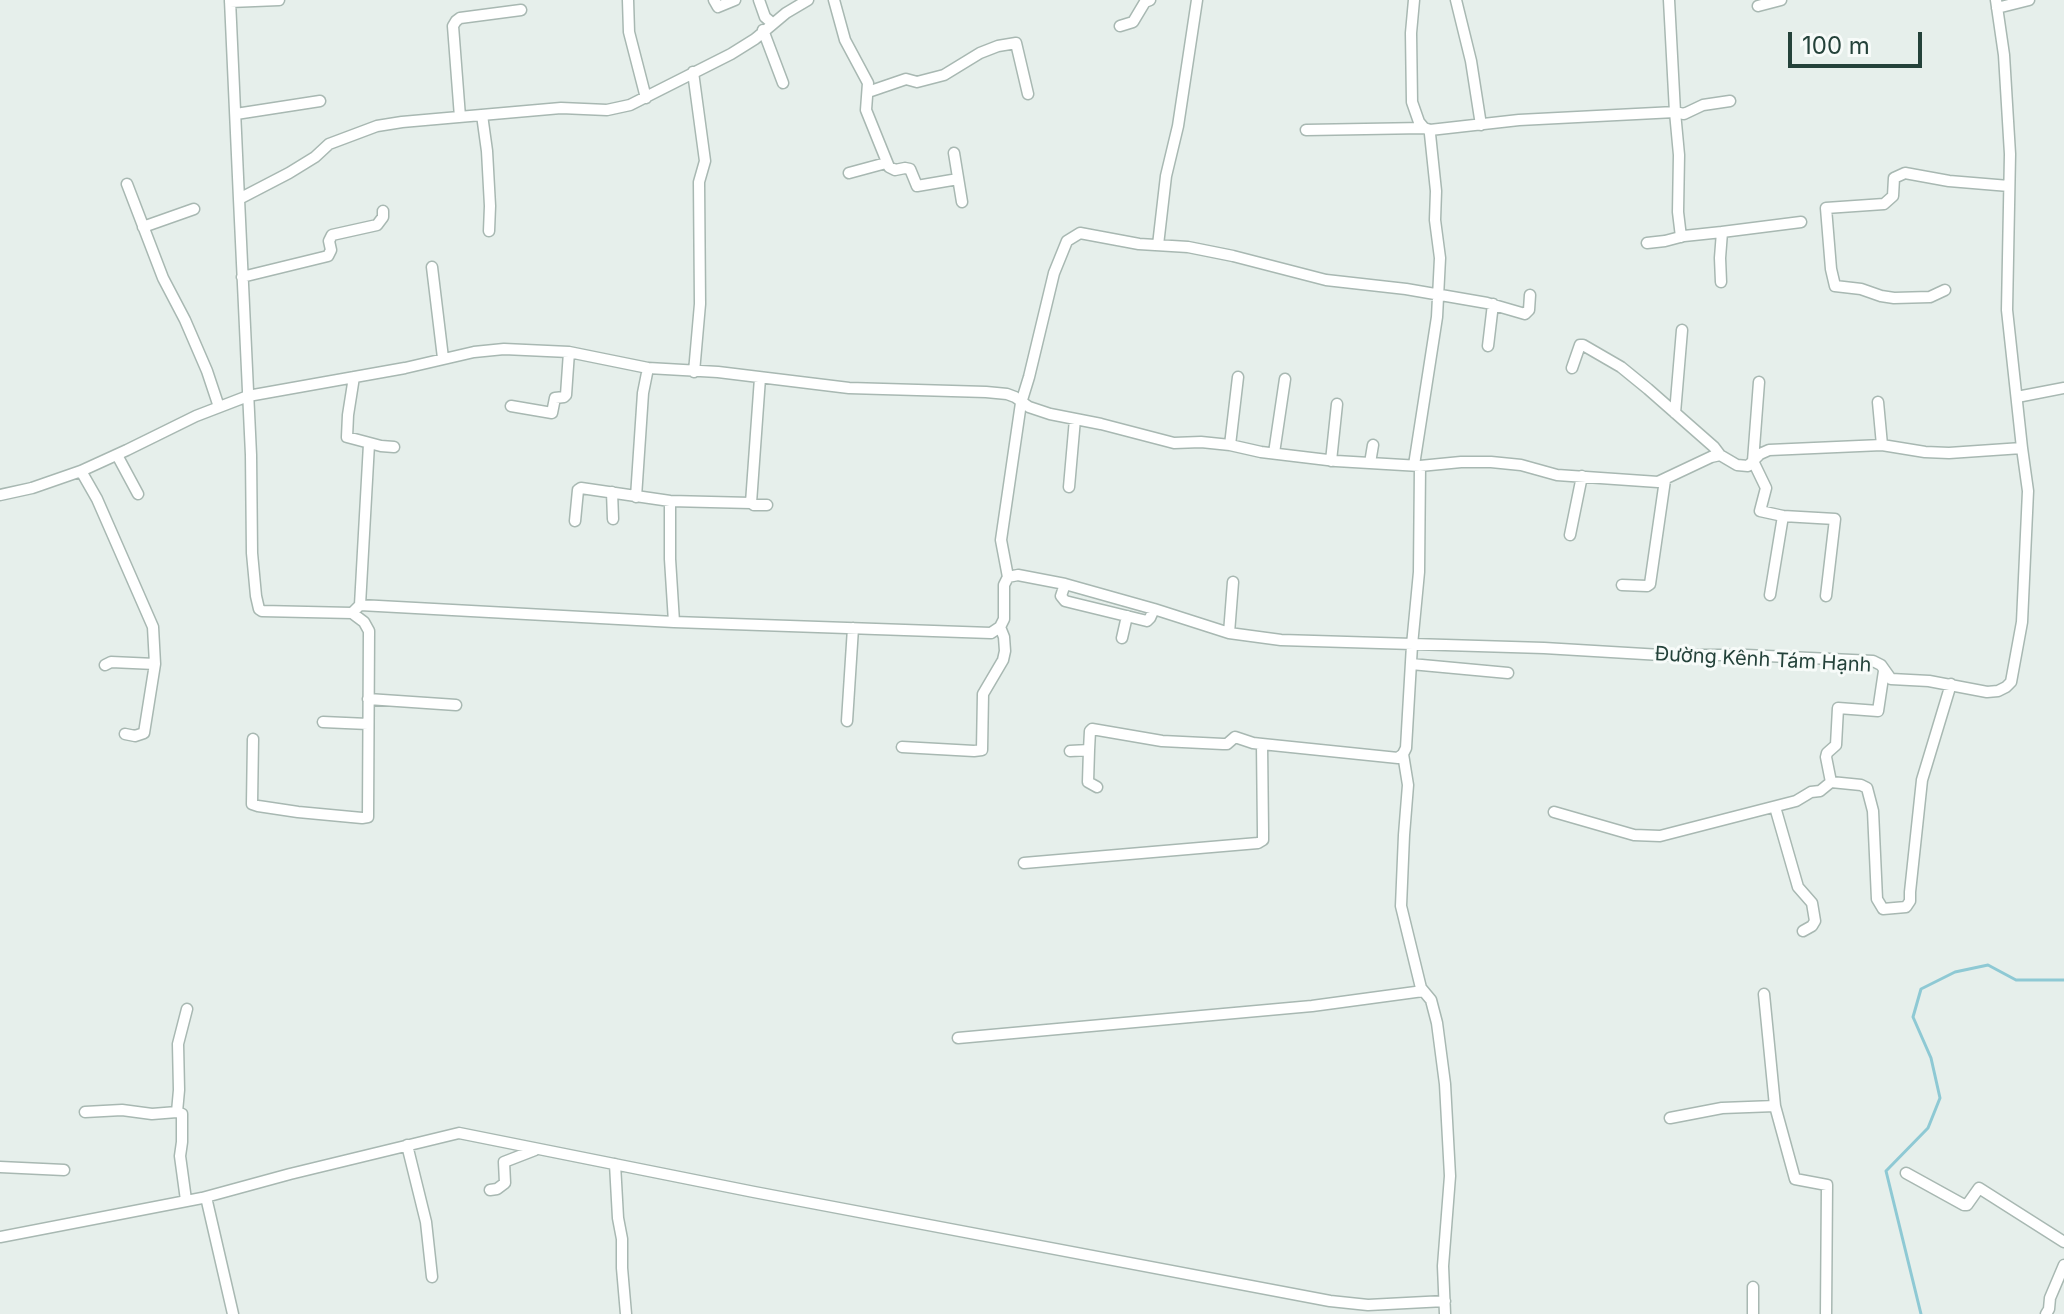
<!DOCTYPE html>
<meta charset="utf-8">
<style>
body{margin:0}
#map{position:relative;width:2064px;height:1314px;overflow:hidden;background:#e6efeb;font-family:Inter,sans-serif}
canvas{display:block}
.scale{position:absolute;left:1788px;top:32px;width:134px;height:36px;box-sizing:border-box;border:4px solid #24423a;border-top:0;padding-left:10px;font-size:24px;line-height:28px;white-space:nowrap;color:#24423a;-webkit-text-stroke:6px #f7fbf9;paint-order:stroke}
</style>
<div id="map">
<canvas width="2064" height="1314"></canvas>
<div class="scale">100 m</div>
</div>
<script>
const g = document.querySelector('canvas').getContext('2d');
g.lineJoin = 'round';
const toPath = rows => new Path2D(rows.map(r => 'M' + r).join(''));
function strokePath(path, color, width, dash) { g.strokeStyle = color; g.lineWidth = width; g.lineCap = dash ? 'butt' : 'round'; g.setLineDash(dash || []); g.stroke(path); }
function drawText(font, color, halo, rows, align = 'center') {
  g.font = font + ' Inter,sans-serif'; g.lineWidth = 6; g.setLineDash([]); g.textBaseline = 'middle'; g.strokeStyle = halo; g.fillStyle = color; for (const [text, x, y, turn = 0] of rows) {
    g.save(); g.translate(x, y); g.rotate((+turn || 0) * Math.PI / 180); g.textAlign = isNaN(turn) ? turn : align; if (halo) g.strokeText(text, 0, 0); g.fillText(text, 0, 0); g.restore();
  }
}
const stream = toPath([
 [1921,1314,1886,1171,1928,1128,1940,1098,1931,1058,1913,1017,1921,989,1955,972,1988,965,2016,980,2064,980]
]);
const street = toPath([
 [230,0,239,199],
 [628,0,629,32,646,98],
 [714,0,718,7,735,0],
 [759,0,765,17,772,23],
 [808,0,786,13,755,39,731,54,630,105,607,110,561,108,402,122,377,126,329,144,315,157,289,173,239,199,251,455,252,553,256,596,259,609,262,611,352,613,360,605,674,622,991,633,1000,627,1004,619,1004,585,1008,577,1018,575,1065,584,1154,609,1229,633,1281,640,1544,648,1661,655,1746,655,1873,661,1881,665,1891,679,1929,681,1987,692,1998,691,2006,687,2011,682,2022,622,2028,491,2022,448],
 [834,0,845,40,868,83,866,110,889,167,895,170,905,168,910,169,917,186,958,179],
 [1414,0,1411,33,1412,102,1419,122,1424,128,1430,130,1430,134,1436,191,1435,220,1440,258,1437,317,1414,465],
 [1456,0,1471,61,1481,125],
 [1669,0,1675,112,1684,114,1703,105,1730,101],
 [230,2,279,0],
 [1758,6,1781,0],
 [1997,8,2029,0],
 [1120,26,1133,22,1145,2,1150,0],
 [763,30,783,83],
 [693,72,705,161,699,182,700,304,694,372],
 [868,92,906,79,917,82,944,75,980,53,998,46,1016,43,1028,94],
 [236,114,320,101],
 [482,115,487,151,490,206,489,231],
 [460,117,453,26,456,21,460,18,521,10],
 [1306,130,1424,128],
 [1430,130,1519,120,1675,112,1679,155,1678,212,1681,237],
 [954,153,962,202],
 [849,173,886,163],
 [127,184,163,278,185,320,207,371,219,407],
 [143,227,194,209],
 [1647,243,1665,241,1684,236,1722,232],
 [1158,245,1166,176,1178,126,1197,0],
 [432,267,443,358],
 [242,277,328,256,331,250,329,241,332,235,377,225,383,217,383,211],
 [1721,282,1720,258,1722,232,1801,222],
 [1945,290,1930,297,1894,298,1881,296,1861,289,1835,286,1831,269,1826,208,1884,204,1893,196,1894,178,1905,173,1949,181,2009,186],
 [1488,346,1493,304],
 [1572,368,1580,345,1583,345,1621,367,1648,389,1714,447,1720,455],
 [354,377,348,415,347,437,381,446,394,447],
 [760,378,751,503,754,505,767,505],
 [1759,382,1753,461,1766,488,1760,511,1783,516,1835,519,1826,596],
 [2017,397,2064,388],
 [1878,402,1882,445],
 [511,406,552,413,555,398,564,397,566,395,569,352],
 [1675,413,1682,330],
 [1230,445,1238,377],
 [1274,453,1285,379],
 [117,455,138,494],
 [1331,461,1337,404],
 [1370,463,1373,445],
 [81,471,97,499,153,627,155,664,144,733,135,736,125,734],
 [1069,487,1075,419],
 [612,492,613,519],
 [0,495,32,488,81,471,127,450,196,416,248,396,405,368,474,352,504,349,569,352,648,368,718,372,849,388,986,392,1007,394,1015,397,1029,407,1050,414,1101,424,1174,443,1201,442,1230,445,1261,452,1336,461,1420,466,1461,462,1491,462,1521,465,1557,475,1658,482,1711,457,1720,455,1737,465,1748,466,1760,454,1769,450,1882,445,1925,452,1949,453,2022,448,2007,310,2010,154,2004,55,1996,0],
 [636,497,643,393,648,368],
 [670,501,670,559,674,622],
 [575,521,578,490,581,488,670,501,751,503],
 [1570,535,1582,476],
 [1008,577,1001,540,1021,403,1029,377,1054,273,1067,241,1080,233,1139,244,1188,247,1233,256,1326,280,1406,289,1487,303,1525,314,1529,310,1530,295],
 [1065,584,1061,596,1065,601,1073,603,1147,621,1150,618,1154,609],
 [1622,585,1647,586,1650,584,1665,480],
 [1770,595,1783,516],
 [360,605,369,444],
 [1229,633,1233,582],
 [1122,638,1127,616],
 [1411,664,1508,673],
 [105,665,111,662,155,664],
 [368,699,456,705],
 [847,721,853,628],
 [323,722,368,724],
 [253,739,252,804,258,806,298,812,362,818,368,817,369,631,364,622,352,613],
 [902,747,974,751,982,750,983,694,1003,660,1005,651,1004,637,1000,627],
 [1089,750,1088,782,1097,787],
 [1070,751,1089,750,1090,731,1092,729,1162,741,1223,744,1227,744,1235,737,1253,743,1262,744,1398,758,1403,754,1406,748,1412,645,1419,572,1420,466],
 [1403,754,1408,785,1404,835,1401,906,1421,988,1431,1000,1437,1023,1445,1084,1450,1176,1443,1266,1445,1314],
 [1831,782,1861,785,1867,788,1873,811,1877,899,1883,909,1906,907,1910,901,1910,892,1922,780,1951,684],
 [1775,807,1798,887,1812,903,1815,921,1812,926,1803,931],
 [1554,812,1634,835,1660,836,1796,801,1811,792,1820,791,1831,782,1826,757,1827,753,1836,745,1838,708,1878,711,1884,671],
 [1024,863,1258,843,1263,840,1263,832,1262,744],
 [1764,994,1775,1106,1795,1179,1827,1185,1826,1314],
 [958,1038,1312,1006,1423,991],
 [85,1112,122,1110,152,1114,177,1112,182,1114,182,1142,180,1156,186,1200],
 [177,1112,179,1090,178,1044,187,1009],
 [1670,1118,1722,1108,1775,1106],
 [407,1145,426,1222,432,1277],
 [615,1164,618,1218,622,1239,622,1268,626,1314],
 [0,1167,64,1170],
 [1906,1173,1964,1205,1967,1205,1979,1188,2064,1242],
 [490,1190,497,1189,505,1183,504,1162,535,1150],
 [206,1197,233,1314],
 [0,1237,202,1198,290,1174,459,1133,754,1192,1330,1301,1368,1305,1445,1301],
 [1753,1287,1753,1314],
 [2046,1314,2049,1309,2050,1298,2064,1265]
]);
const streetNames = [
 ["Đường Kênh Tám Hạnh",1763,660,3]
];
strokePath(stream, '#8ec9d4', 3);
strokePath(street, '#a8b8b2', 13);
strokePath(street, '#fff', 10);
drawText('20px', '#24423a', '#f7fbf9', streetNames);
</script>
